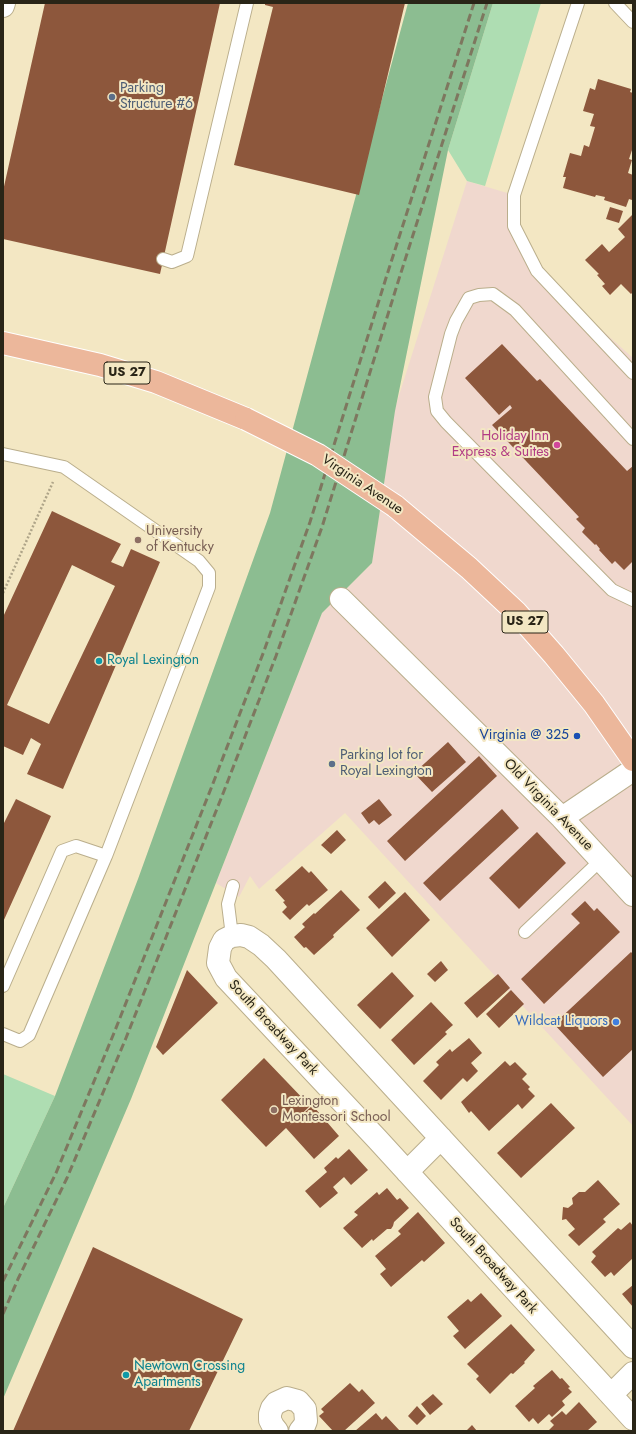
<!DOCTYPE html>
<style>
body{margin:0}
#map{position:relative;width:636px;height:1434px;overflow:hidden;background:#f3e7c3;font-family:Jost,sans-serif}
canvas{display:block}
.frame{position:absolute;inset:0;border:4px solid #292517;pointer-events:none}
</style>
<div id="map">
<canvas width="636" height="1434"></canvas>
<div class="frame"></div>
</div>
<script>
const g = document.querySelector('canvas').getContext('2d');
g.lineJoin = 'round';
function paint(path, color) { g.fillStyle = color; g.fill(path, 'evenodd'); }
const toPath = rows => new Path2D(rows.map(r => 'M' + r).join(''));
function strokePath(path, color, width, dash) { g.strokeStyle = color; g.lineWidth = width; g.lineCap = dash ? 'butt' : 'round'; g.setLineDash(dash || []); g.stroke(path); }
function drawText(font, color, halo, rows, align = 'center') {
  g.font = font + ' Jost,sans-serif'; g.lineWidth = 4; g.setLineDash([]); g.textBaseline = 'middle'; g.strokeStyle = halo; g.fillStyle = color; for (const [text, x, y, turn = 0] of rows) {
    g.save(); g.translate(x, y); g.rotate((+turn || 0) * Math.PI / 180); g.textAlign = isNaN(turn) ? turn : align; if (halo) g.strokeText(text, 0, 0); g.fillText(text, 0, 0); g.restore();
  }
}
const commercial = toPath([
 [467,181,514,195,514,226,548,282,633,358,633,1126,345,813,259,889,250,876,239,897,216,883,322,613,372,563,395,408]
]);
const green = toPath([
 [493,3,541,3,485,186,467,181,448,150],
 [3,1074,55,1096,3,1208]
]);
const forest = toPath([
 [408,3,493,3,448,150,395,411,372,563,322,613,131,1099,3,1399,3,1208,55,1096,138,879,270,513]
]);
const building = toPath([
 [45,3,220,3,160,274,3,239,3,191],
 [265,3,405,3,359,195,234,165,273,7,265,5],
 [598,79,631,89,630,92,633,93,633,147,629,159,632,160,628,173,633,175,633,196,632,200,629,199,626,207,604,200,605,197,596,195,595,197,563,188,566,177,563,177,570,153,581,156,584,145,589,147,595,127,590,126,594,114,583,111,590,88,595,90],
 [610,207,623,211,619,223,606,219],
 [633,214,633,292,631,294,621,284,610,295,602,286,605,284,597,275,599,274,585,260,602,244,609,252,625,237,618,229],
 [502,344,537,381,540,379,627,471,633,466,633,561,624,570,615,561,612,564,599,550,600,549,596,544,595,545,582,532,585,528,576,519,579,517,492,425,512,408,510,405,499,415,465,378],
 [52,511,121,544,111,562,123,567,131,549,160,562,63,789,27,774,41,744,31,738,23,755,3,746,3,617],
 [72,565,115,586,49,724,7,705],
 [448,742,466,762,432,792,414,773],
 [479,756,497,776,405,861,387,841],
 [16,799,51,816,3,922,3,825],
 [379,799,392,815,379,825,374,820,369,824,361,813],
 [502,809,519,828,440,901,423,883],
 [337,830,346,840,331,854,321,845],
 [537,832,566,863,519,909,489,878],
 [302,866,309,873,311,871,328,890,309,906,307,904,290,920,282,912,287,907,283,902,285,901,275,890],
 [385,881,396,893,379,909,368,897],
 [341,890,360,910,333,935,334,937,314,955,306,947,304,948,294,937,305,927,302,924,314,913,315,914],
 [405,892,430,920,392,957,366,928],
 [585,901,594,911,597,908,620,932,544,1004,521,979,580,923,571,914],
 [631,952,633,954,633,1049,603,1077,554,1024],
 [441,961,448,970,435,982,427,974],
 [187,970,218,1003,163,1055,156,1047],
 [392,972,414,996,380,1029,357,1005],
 [498,974,510,988,477,1018,464,1003],
 [511,990,524,1004,499,1028,486,1014],
 [431,1002,453,1025,445,1032,447,1034,414,1065,391,1040],
 [469,1038,482,1053,471,1063,478,1071,467,1082,463,1078,441,1100,423,1081,439,1065,436,1062,450,1049,452,1052],
 [264,1058,310,1106,289,1126,312,1106,313,1108,314,1107,339,1136,314,1159,286,1128,266,1147,221,1100],
 [505,1061,510,1066,515,1062,527,1074,522,1079,530,1087,528,1089,535,1096,522,1109,518,1104,489,1131,471,1111,469,1113,461,1102],
 [551,1103,575,1128,521,1178,497,1153],
 [349,1149,368,1170,351,1185,344,1177,333,1187,338,1193,320,1208,305,1191,327,1172,324,1168,336,1157,338,1159],
 [598,1180,620,1204,603,1219,606,1222,579,1246,568,1235,575,1229,566,1219,562,1220,563,1207,568,1208,573,1204,572,1198,579,1192,585,1192],
 [387,1188,397,1200,400,1198,409,1208,394,1222,393,1226,391,1229,387,1229,373,1241,372,1239,362,1248,343,1228,358,1215,354,1212,377,1192,379,1195],
 [418,1212,445,1243,424,1262,422,1260,391,1287,380,1274,386,1269,375,1256,401,1234,398,1231],
 [630,1222,633,1226,633,1258,614,1276,611,1272,605,1277,591,1262,596,1256,592,1252,618,1228,621,1230],
 [93,1247,243,1319,189,1431,13,1431],
 [633,1285,633,1307,622,1294],
 [481,1293,502,1316,465,1349,453,1336,459,1331,447,1317,468,1299,471,1302],
 [511,1324,535,1350,524,1362,525,1363,513,1374,511,1373,490,1394,476,1379,479,1376,467,1364],
 [552,1370,560,1379,562,1378,570,1387,568,1388,572,1392,562,1401,565,1405,552,1417,549,1414,538,1424,533,1418,529,1422,515,1406,535,1388,533,1386],
 [350,1383,359,1392,362,1389,375,1403,344,1431,333,1431,319,1416,324,1412,321,1409],
 [433,1394,443,1404,430,1415,421,1404],
 [579,1402,597,1422,587,1431,548,1431,554,1425,550,1421,562,1411,566,1415],
 [417,1406,426,1416,417,1425,408,1416],
 [376,1413,382,1420,386,1416,400,1431,355,1431],
 [472,1425,477,1431,466,1431]
]);
const path = toPath([
 [3,593,53,482]
]);
const service = toPath([
 [578,3,514,195,514,226,537,271,633,373],
 [615,3,633,22],
 [163,259,172,262,187,256,247,3],
 [633,439,515,310,493,294,479,295,469,298,456,321,451,334,435,397,437,411,446,422,612,590,633,600],
 [3,454,64,467,199,561,209,573,209,587,106,856,29,1035,20,1041,3,1034],
 [525,932,601,860],
 [232,936,228,904,233,886],
 [3,986,62,851,76,846,106,856]
]);
const minor = toPath([
 [3,6,4,3],
 [341,599,562,818,633,895],
 [562,818,633,770],
 [407,1172,441,1138],
 [633,1347,276,959,261,945,249,937,241,935,232,936,224,940,220,948,218,963,226,978,378,1140,633,1419],
 [611,1395,633,1373],
 [277,1431,273,1426,270,1420,270,1414,272,1408,276,1403,287,1398,298,1401,305,1409,306,1421,304,1426,300,1431]
]);
const primary = toPath([
 [3,343,100,365,156,382,246,419],
 [395,506,469,568,516,612,554,655,594,704,633,760]
]);
const rail = toPath([
 [3,1281,56,1173,114,1033,212,786,264,651,310,522,386,278,474,3],
 [3,1314,18,1279,67,1178,126,1038,224,791,276,656,322,527,398,282,487,3]
]);
const primaryBridge = toPath([
 [246,419,318,455,395,506]
]);
const markers = [
 [112,97,4,"#5c6f8a"],
 [557,445,4,"#d1479c"],
 [138,540,4,"#8d6e63"],
 [99,661,4,"#0f9aa8"],
 [577,736,4,"#1a4fb4"],
 [332,764,4,"#5c6f8a"],
 [616,1022,4,"#3f7fe0"],
 [274,1110,4,"#8d6e63"],
 [126,1375,4,"#0f9aa8"]
];
const shields = [
 [127,373,46],
 [525,622,46]
];
const shieldNames = [
 ["US 27",127,373],
 ["US 27",525,622]
];
const serviceNames = [
 ["Parking",120,89],
 ["Structure #6",120,105],
 ["Parking lot for",340,756],
 ["Royal Lexington",340,772]
];
const hotelNames = [
 ["Holiday Inn",549,437],
 ["Express & Suites",549,453]
];
const streetNames = [
 ["Virginia Avenue",362,485,34],
 ["Old Virginia Avenue",548,805,46],
 ["South Broadway Park",273,1028,47],
 ["South Broadway Park",493,1266,48]
];
const educationNames = [
 ["University",146,532],
 ["of Kentucky",146,548],
 ["Lexington",282,1102],
 ["Montessori School",282,1118]
];
const cultureNames = [
 ["Royal Lexington",107,661],
 ["Newtown Crossing",134,1367],
 ["Apartments",134,1383]
];
const transitNames = [
 ["Virginia @ 325",569,736]
];
const shopNames = [
 ["Wildcat Liquors",608,1022]
];
paint(commercial, '#f0d8ce');
paint(green, '#aeddb2');
paint(forest, '#8cbd91');
paint(building, '#8d573c');
strokePath(service, '#baae8c', 14);
strokePath(minor, '#baae8c', 24);
strokePath(primary, '#fff', 24);
strokePath(path, '#aea488', 2.5, [2, 2]);
strokePath(service, '#fff', 12);
strokePath(minor, '#fff', 22);
strokePath(primary, '#ecb79b', 22);
strokePath(rail, '#7e775f', 3, [8, 4]);
strokePath(primaryBridge, '#fff', 24, []);
strokePath(primaryBridge, '#ecb79b', 22);
for (const [x, y, r, color] of markers) { const dot = new Path2D(); dot.arc(x, y, r, 0, 2 * Math.PI); g.fillStyle = color; g.fill(dot); strokePath(dot, '#f3e7c3', 1.5); }
for (const [x, y, w] of shields) { const box = new Path2D(); box.roundRect(x - w / 2, y - 11, w, 22, 3); g.fillStyle = '#f3e7c3'; g.fill(box); strokePath(box, '#292517', 1); }
drawText('bold 13px', '#292517', null, shieldNames);
drawText('14px', '#4e5e75', '#f3e7c3', serviceNames, 'left');
drawText('14px', '#b23c85', '#f3e7c3', hotelNames, 'right');
drawText('14px', '#292517', '#f3e7c3', streetNames);
drawText('14px', '#785e54', '#f3e7c3', educationNames, 'left');
drawText('14px', '#0d838f', '#f3e7c3', cultureNames, 'left');
drawText('14px', '#164399', '#f3e7c3', transitNames, 'right');
drawText('14px', '#366cbe', '#f3e7c3', shopNames, 'right');
</script>
